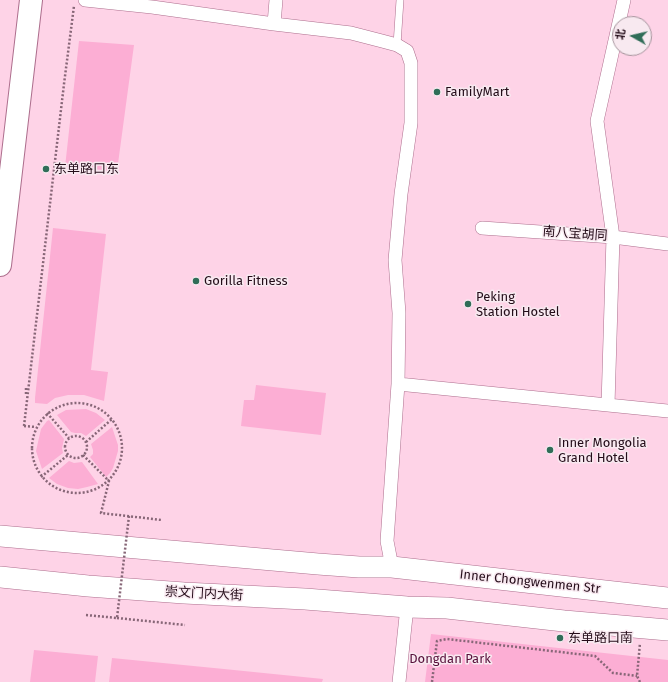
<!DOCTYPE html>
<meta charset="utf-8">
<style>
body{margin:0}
#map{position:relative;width:668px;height:682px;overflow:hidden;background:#fed3e7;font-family:"Fira Sans","Noto Sans SC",sans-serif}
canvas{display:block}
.north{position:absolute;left:612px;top:16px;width:40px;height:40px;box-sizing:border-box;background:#f8e9f0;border:1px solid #a3919a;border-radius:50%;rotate:278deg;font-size:11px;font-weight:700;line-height:16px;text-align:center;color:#240c19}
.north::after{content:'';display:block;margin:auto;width:14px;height:18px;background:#306d58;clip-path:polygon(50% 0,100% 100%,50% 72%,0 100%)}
</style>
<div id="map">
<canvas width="668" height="682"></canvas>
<div class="north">北</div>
</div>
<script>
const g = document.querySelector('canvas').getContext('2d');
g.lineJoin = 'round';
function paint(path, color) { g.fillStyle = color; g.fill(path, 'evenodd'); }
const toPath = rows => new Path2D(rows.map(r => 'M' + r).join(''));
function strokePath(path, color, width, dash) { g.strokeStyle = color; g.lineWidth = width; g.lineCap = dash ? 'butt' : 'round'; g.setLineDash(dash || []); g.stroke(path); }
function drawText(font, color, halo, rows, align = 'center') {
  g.font = font + ' "Fira Sans","Noto Sans SC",sans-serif'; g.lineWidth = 3; g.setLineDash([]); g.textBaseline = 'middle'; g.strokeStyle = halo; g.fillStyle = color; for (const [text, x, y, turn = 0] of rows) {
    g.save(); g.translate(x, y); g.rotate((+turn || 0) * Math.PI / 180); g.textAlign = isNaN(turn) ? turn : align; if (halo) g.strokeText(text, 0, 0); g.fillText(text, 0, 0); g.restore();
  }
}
const green = toPath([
 [79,41,134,45,117,171,65,167],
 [53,228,106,234,91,370,108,372,104,401,84,395,68,395,55,398,47,404,35,403,35,398],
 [256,385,326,393,321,435,241,426,244,400,254,400],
 [86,409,96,413,105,420,86,436,81,433,75,433,71,432,57,415,66,410],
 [49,420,64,439,62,448,63,453,42,469,36,451,41,429,47,421],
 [112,427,118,445,118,451,113,468,110,473,106,477,90,457,93,454,93,450,91,444],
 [69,461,74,463,82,462,98,484,87,487,78,489,68,488,57,484,49,478],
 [431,634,668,660,668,682,425,682],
 [34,650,98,656,95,682,30,682],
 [112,658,224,669,323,679,322,682,109,682]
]);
const path = toPath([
 [26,394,26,386],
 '32 448a45 45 0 1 1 90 0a45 45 0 1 1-90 0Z',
 [47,413,69,438],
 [24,426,64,84,74,6],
 [24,426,36,427],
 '65 447a11 11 0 1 1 22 0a11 11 0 1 1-22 0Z',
 [86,442,112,419],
 [83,455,109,481,101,513,162,520],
 [41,477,68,455],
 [117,618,185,625],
 [432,682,437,641,447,639,595,656,613,673,637,676],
 [640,682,637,676,640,643]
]);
const service = toPath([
 [397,45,400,0]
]);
const minor = toPath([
 [85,0,152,7,274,24],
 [276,0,274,24,351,33,382,41,397,45,407,51,411,63,411,123,401,194,395,260,399,313,398,384,387,541,392,567],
 [482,228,613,237,668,244],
 [398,384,668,411],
 [608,405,613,237,597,121,624,0],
 [399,682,407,607]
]);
const primary = toPath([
 [0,536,318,564,359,567,392,567,668,598],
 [0,577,88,586,184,593,305,599,407,607,447,608,564,621,668,630]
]);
const trunk = toPath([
 [0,265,31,0]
]);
const pathBridge = toPath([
 [86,615,117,618,129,516]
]);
const markers = [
 [437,92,4,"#306d58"],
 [46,169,4,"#306d58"],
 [196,281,4,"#306d58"],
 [468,304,4,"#306d58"],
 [550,450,4,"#306d58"],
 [560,638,4,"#306d58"]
];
const poiNames = [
 ["FamilyMart",445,92],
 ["东单路口东",54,169],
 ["Gorilla Fitness",204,281],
 ["Peking",476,297],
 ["Station Hostel",476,312],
 ["Inner Mongolia",558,443],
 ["Grand Hotel",558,458],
 ["东单路口南",568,638]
];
const streetNames = [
 ["南八宝胡同",575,234,4],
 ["Inner Chongwenmen Str",530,582,6],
 ["崇文门内大街",204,594,3]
];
const parkNames = [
 ["Dongdan Park",450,659]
];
paint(green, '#fcaed4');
strokePath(service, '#ad6e8d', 8);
strokePath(minor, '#ad6e8d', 14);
strokePath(primary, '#ad6e8d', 22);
strokePath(trunk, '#ad6e8d', 24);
strokePath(path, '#876677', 2.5, [2, 2]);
strokePath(service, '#fff', 7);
strokePath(minor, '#fff', 13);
strokePath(primary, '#fff', 21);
strokePath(trunk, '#fff', 22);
strokePath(pathBridge, '#876677', 2.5, [2, 2]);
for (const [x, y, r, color] of markers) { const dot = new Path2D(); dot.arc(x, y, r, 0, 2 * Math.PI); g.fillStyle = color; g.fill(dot); strokePath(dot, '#f8e9f0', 1.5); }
drawText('13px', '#240c19', '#f8e9f0', poiNames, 'left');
drawText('13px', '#240c19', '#f8e9f0', streetNames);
drawText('13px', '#580f3b', '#f8e9f0', parkNames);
</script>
